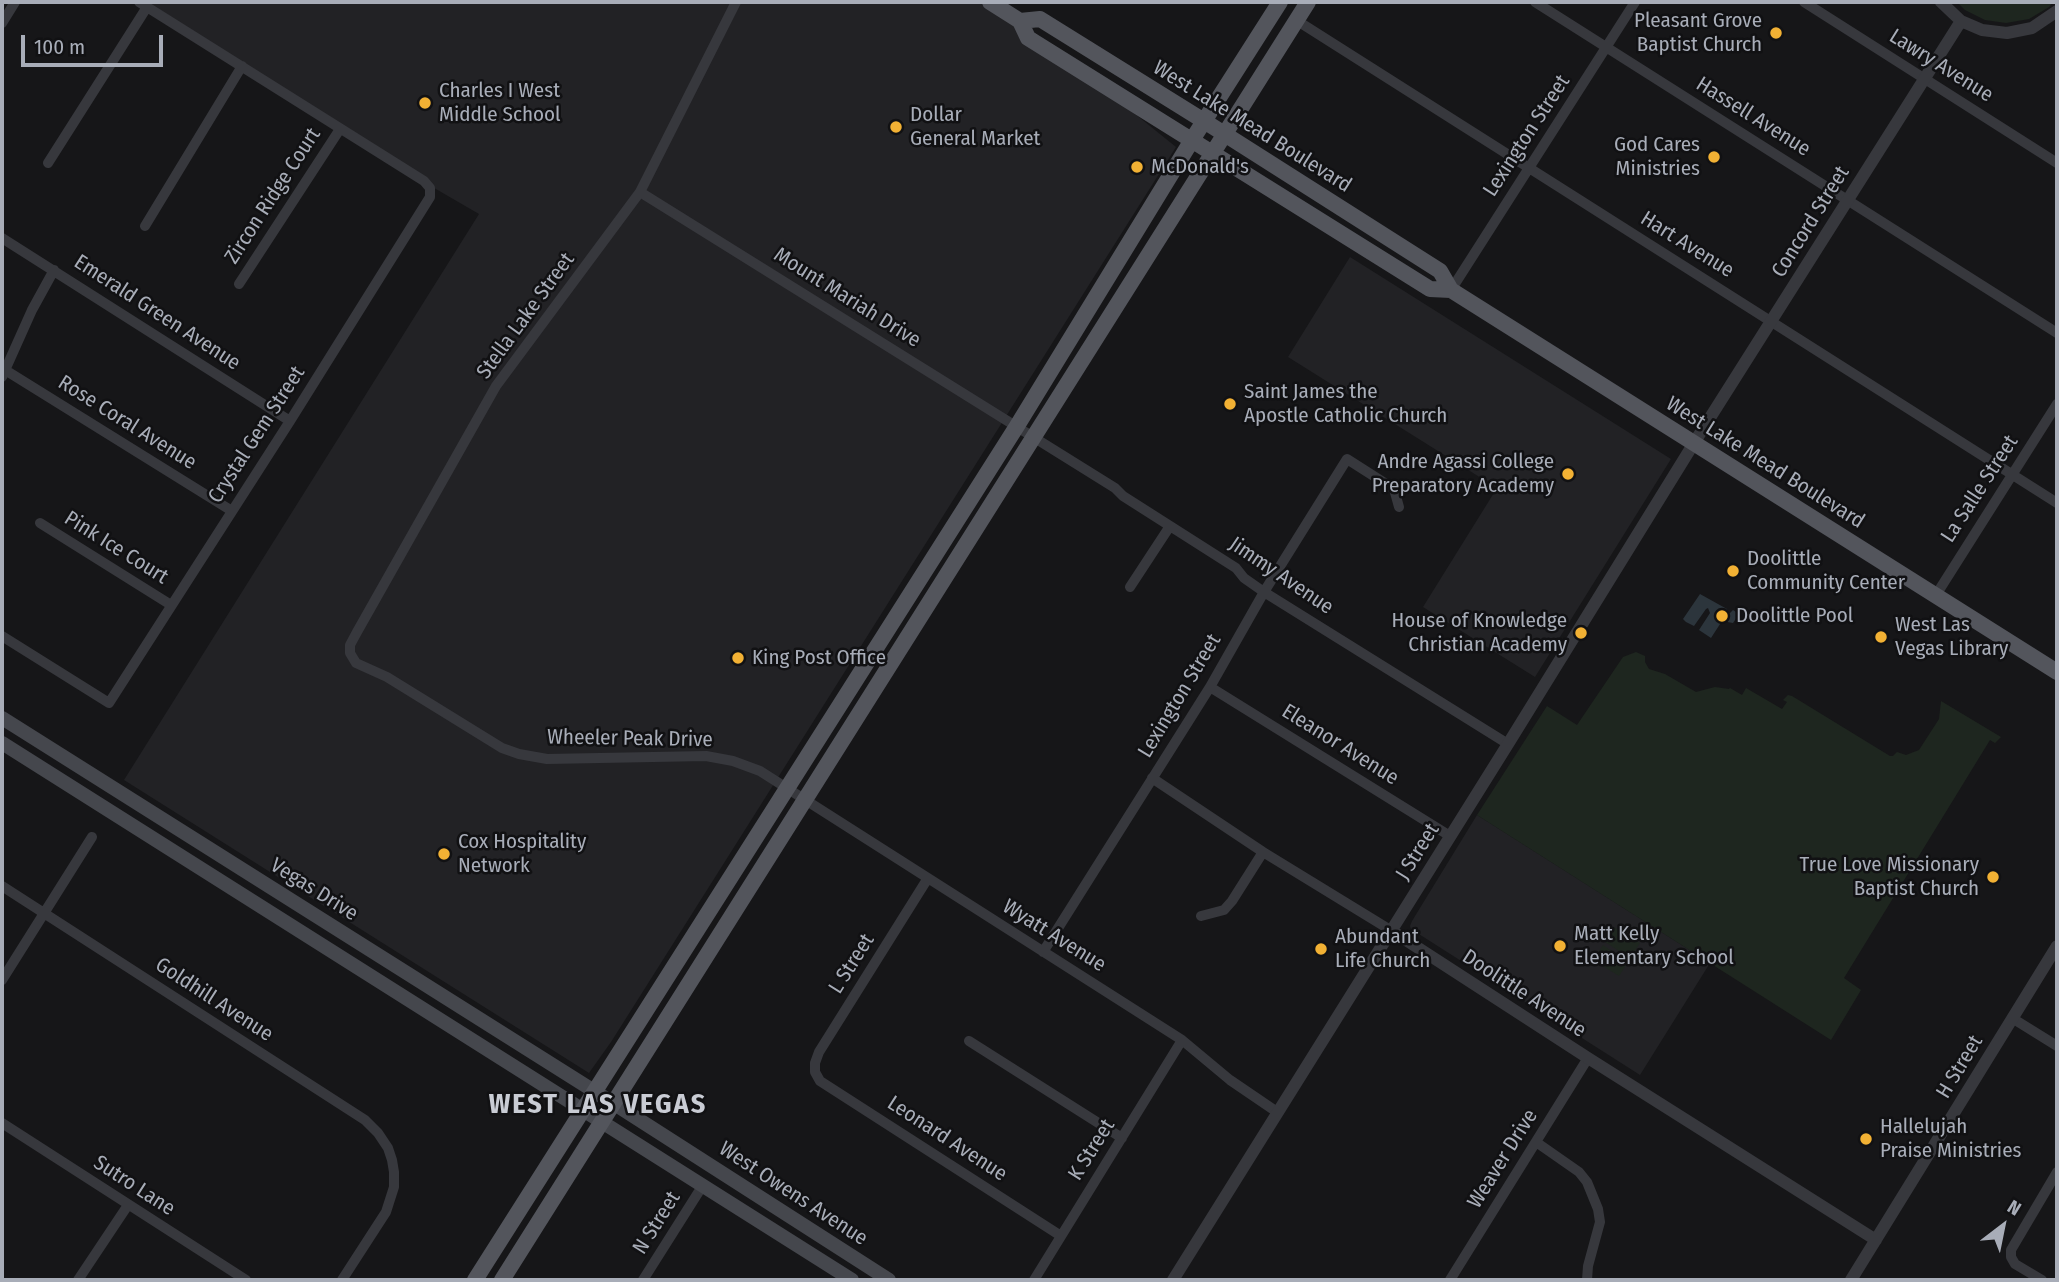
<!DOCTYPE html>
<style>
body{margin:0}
#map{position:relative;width:2059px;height:1282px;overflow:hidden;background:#161618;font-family:"Fira Sans Condensed",sans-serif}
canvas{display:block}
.frame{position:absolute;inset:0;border:4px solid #a8adb8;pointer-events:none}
.north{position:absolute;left:1968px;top:1191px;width:70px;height:70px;-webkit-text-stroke:5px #111113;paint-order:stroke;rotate:32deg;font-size:19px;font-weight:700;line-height:28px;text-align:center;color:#a8adb8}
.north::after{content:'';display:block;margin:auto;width:24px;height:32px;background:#a8adb8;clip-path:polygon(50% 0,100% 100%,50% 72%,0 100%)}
.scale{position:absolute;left:21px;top:35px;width:142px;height:32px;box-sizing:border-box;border:4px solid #a8adb8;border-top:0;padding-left:9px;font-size:21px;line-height:24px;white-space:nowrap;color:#a8adb8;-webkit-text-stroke:5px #111113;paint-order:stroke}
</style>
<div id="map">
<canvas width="2059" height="1282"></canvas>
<div class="frame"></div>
<div class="north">N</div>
<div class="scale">100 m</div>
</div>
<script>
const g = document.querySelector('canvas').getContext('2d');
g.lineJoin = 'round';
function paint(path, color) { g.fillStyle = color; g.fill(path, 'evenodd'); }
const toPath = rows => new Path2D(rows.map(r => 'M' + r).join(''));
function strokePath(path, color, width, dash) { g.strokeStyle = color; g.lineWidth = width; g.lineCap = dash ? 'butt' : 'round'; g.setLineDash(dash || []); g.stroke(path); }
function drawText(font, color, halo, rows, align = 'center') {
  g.font = font + ' "Fira Sans Condensed",sans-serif'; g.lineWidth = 5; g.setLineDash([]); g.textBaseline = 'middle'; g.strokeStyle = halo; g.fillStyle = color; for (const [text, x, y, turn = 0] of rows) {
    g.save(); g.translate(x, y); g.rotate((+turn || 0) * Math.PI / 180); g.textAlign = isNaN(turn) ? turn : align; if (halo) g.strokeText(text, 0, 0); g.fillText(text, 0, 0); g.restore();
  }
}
const built = toPath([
 [139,2,990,2,1020,21,1176,147,611,1042,589,1073,124,780,479,214,429,185],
 [1350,257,1671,459,1535,677,1423,607,1497,488,1288,357],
 [1477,815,1710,963,1640,1075,1411,929,1410,926,1412,921]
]);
const green = toPath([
 [1957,2,2053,2,2049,7,2029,19,2006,23,1985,20,1965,10],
 [1636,652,1645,656,1645,662,1649,669,1665,674,1696,692,1715,687,1729,689,1730,688,1742,695,1746,688,1782,709,1787,702,1783,700,1788,695,1792,696,1890,756,1893,756,1897,752,1906,755,1919,750,1939,719,1941,701,2001,737,1995,743,1990,740,1844,978,1861,990,1831,1040,1477,815,1547,706,1577,725,1623,657],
 [1614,927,1640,943,1630,958,1605,942],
 [1603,945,1628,962,1619,976,1593,960]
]);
const water = toPath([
 [1700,594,1727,609,1728,613,1730,613,1733,610,1739,614,1733,623,1722,621,1711,638,1699,630,1710,613,1708,608,1706,609,1694,626,1686,622,1683,619]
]);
const minor = toPath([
 [736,2,640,192,496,386,357,632,350,645,350,653,356,663,387,677,502,748,519,754,547,759,706,756,733,761,760,771,1182,1040,1230,1080,1277,1112],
 [1535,2,2057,333],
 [1804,2,2057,163],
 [1296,20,2057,503],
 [2,23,15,2],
 [48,163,147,7],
 [640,192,1115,488,1123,496,1236,568,1244,578,1264,592,1508,744],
 [145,226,242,66],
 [2,238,290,421],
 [239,284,340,129],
 [1451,290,1635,2],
 [2,368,232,511],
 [2,377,32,310,54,270],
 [40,523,171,605],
 [1130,587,1170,526],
 [1936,595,2057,404],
 [2,636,109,703,290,421,430,197,430,188,424,181,139,2],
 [1210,687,1450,836],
 [1152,778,1263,852,1392,931],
 [928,878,819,1052,815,1063,815,1072,820,1081,1061,1236],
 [2,886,365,1120,378,1133,388,1148,392,1160,394,1172,394,1187,386,1212,342,1280],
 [1201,916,1224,910,1232,901,1263,852],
 [1043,952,1210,687,1264,592,1347,459,1394,489,1399,507],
 [2,980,92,837],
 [2012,1018,2057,1046],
 [969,1041,1122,1138],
 [2,1123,246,1280],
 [1536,1142,1579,1172,1587,1182,1598,1209,1600,1222,1588,1266,1587,1280],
 [78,1280,128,1205],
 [643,1280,703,1185],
 [1034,1280,1182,1040],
 [1450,1280,1588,1058],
 [2042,1280,2015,1264,2011,1257,2011,1250,2057,1172]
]);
const tertiary = toPath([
 [1941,2,1961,21,1982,30,2007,33,2032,28,2057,11],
 [1392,931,1588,1058,1876,1240],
 [1173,1280,1508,744,1694,443,1961,21],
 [1851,1280,2057,946]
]);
const secondary = toPath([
 [2,718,613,1103,889,1280],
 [2,743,852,1280]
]);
const primary = toPath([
 [990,2,1020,21,1028,38,1430,289,1451,290],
 [1020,21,1040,19,1204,121,1440,271,1451,290,2057,672],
 [475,1280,1017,426,1192,140,1280,2],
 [502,1280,1308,2]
]);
const markers = [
 [1776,33,7,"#f2b134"],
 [425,103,7,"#f2b134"],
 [896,127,7,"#f2b134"],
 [1714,157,7,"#f2b134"],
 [1137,167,7,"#f2b134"],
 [1230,404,7,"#f2b134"],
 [1568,474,7,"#f2b134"],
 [1733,571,7,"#f2b134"],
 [1722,616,7,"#f2b134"],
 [1581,633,7,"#f2b134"],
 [1881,637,7,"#f2b134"],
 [738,658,7,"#f2b134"],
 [444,854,7,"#f2b134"],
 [1993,877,7,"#f2b134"],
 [1560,946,7,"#f2b134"],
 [1321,949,7,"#f2b134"],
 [1866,1139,7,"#f2b134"]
];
const poiNames = [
 ["Pleasant Grove",1762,21,"right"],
 ["Baptist Church",1762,45,"right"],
 ["Charles I West",439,91],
 ["Middle School",439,115],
 ["Dollar",910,115],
 ["General Market",910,139],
 ["God Cares",1700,145,"right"],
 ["Ministries",1700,169,"right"],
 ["McDonald's",1151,167],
 ["Saint James the",1244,392],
 ["Apostle Catholic Church",1244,416],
 ["Andre Agassi College",1554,462,"right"],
 ["Preparatory Academy",1554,486,"right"],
 ["Doolittle",1747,559],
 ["Community Center",1747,583],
 ["Doolittle Pool",1736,616],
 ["House of Knowledge",1567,621,"right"],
 ["Christian Academy",1567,645,"right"],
 ["West Las",1895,625],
 ["Vegas Library",1895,649],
 ["King Post Office",752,658],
 ["Cox Hospitality",458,842],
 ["Network",458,866],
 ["True Love Missionary",1979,865,"right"],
 ["Baptist Church",1979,889,"right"],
 ["Matt Kelly",1574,934],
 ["Elementary School",1574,958],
 ["Abundant",1335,937],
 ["Life Church",1335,961],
 ["Hallelujah",1880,1127],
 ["Praise Ministries",1880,1151]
];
const streetNames = [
 ["Lawry Avenue",1941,66,32],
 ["Hassell Avenue",1753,117,32],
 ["West Lake Mead Boulevard",1252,127,32],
 ["Lexington Street",1527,136,-57],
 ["Zircon Ridge Court",273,196,-57],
 ["Concord Street",1811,222,-58],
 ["Hart Avenue",1687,245,32],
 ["Mount Mariah Drive",847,298,32],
 ["Emerald Green Avenue",157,313,33],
 ["Stella Lake Street",526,316,-54],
 ["Rose Coral Avenue",127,423,32],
 ["Crystal Gem Street",257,435,-57],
 ["West Lake Mead Boulevard",1765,463,32],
 ["La Salle Street",1980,489,-57],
 ["Pink Ice Court",116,548,32],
 ["Jimmy Avenue",1281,576,34],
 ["Lexington Street",1180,696,-59],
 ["Wheeler Peak Drive",630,739,1],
 ["Eleanor Avenue",1340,745,32],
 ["J Street",1418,852,-58],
 ["Vegas Drive",314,890,32],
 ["Wyatt Avenue",1054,936,32],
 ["L Street",852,964,-58],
 ["Doolittle Avenue",1524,994,33],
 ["Goldhill Avenue",214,1000,33],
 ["H Street",1960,1067,-59],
 ["Leonard Avenue",947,1139,33],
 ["K Street",1092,1150,-58],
 ["Weaver Drive",1503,1159,-58],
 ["Sutro Lane",134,1186,33],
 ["West Owens Avenue",793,1194,33],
 ["N Street",657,1223,-58]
];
const districtNames = [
 ["WEST LAS VEGAS",598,1105]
];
paint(built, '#222225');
paint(green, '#1e261f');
paint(water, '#2c353c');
strokePath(minor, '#37383d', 10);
strokePath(tertiary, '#37383d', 12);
strokePath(secondary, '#45474d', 14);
strokePath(primary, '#53555c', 16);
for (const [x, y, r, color] of markers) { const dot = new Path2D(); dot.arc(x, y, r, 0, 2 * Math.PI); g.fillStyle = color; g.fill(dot); strokePath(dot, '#111113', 2.5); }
drawText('21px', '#a8adb8', '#111113', poiNames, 'left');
drawText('21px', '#a8adb8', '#111113', streetNames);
g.letterSpacing = '2px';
drawText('bold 28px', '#c9ccd4', '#111113', districtNames);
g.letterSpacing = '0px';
</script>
